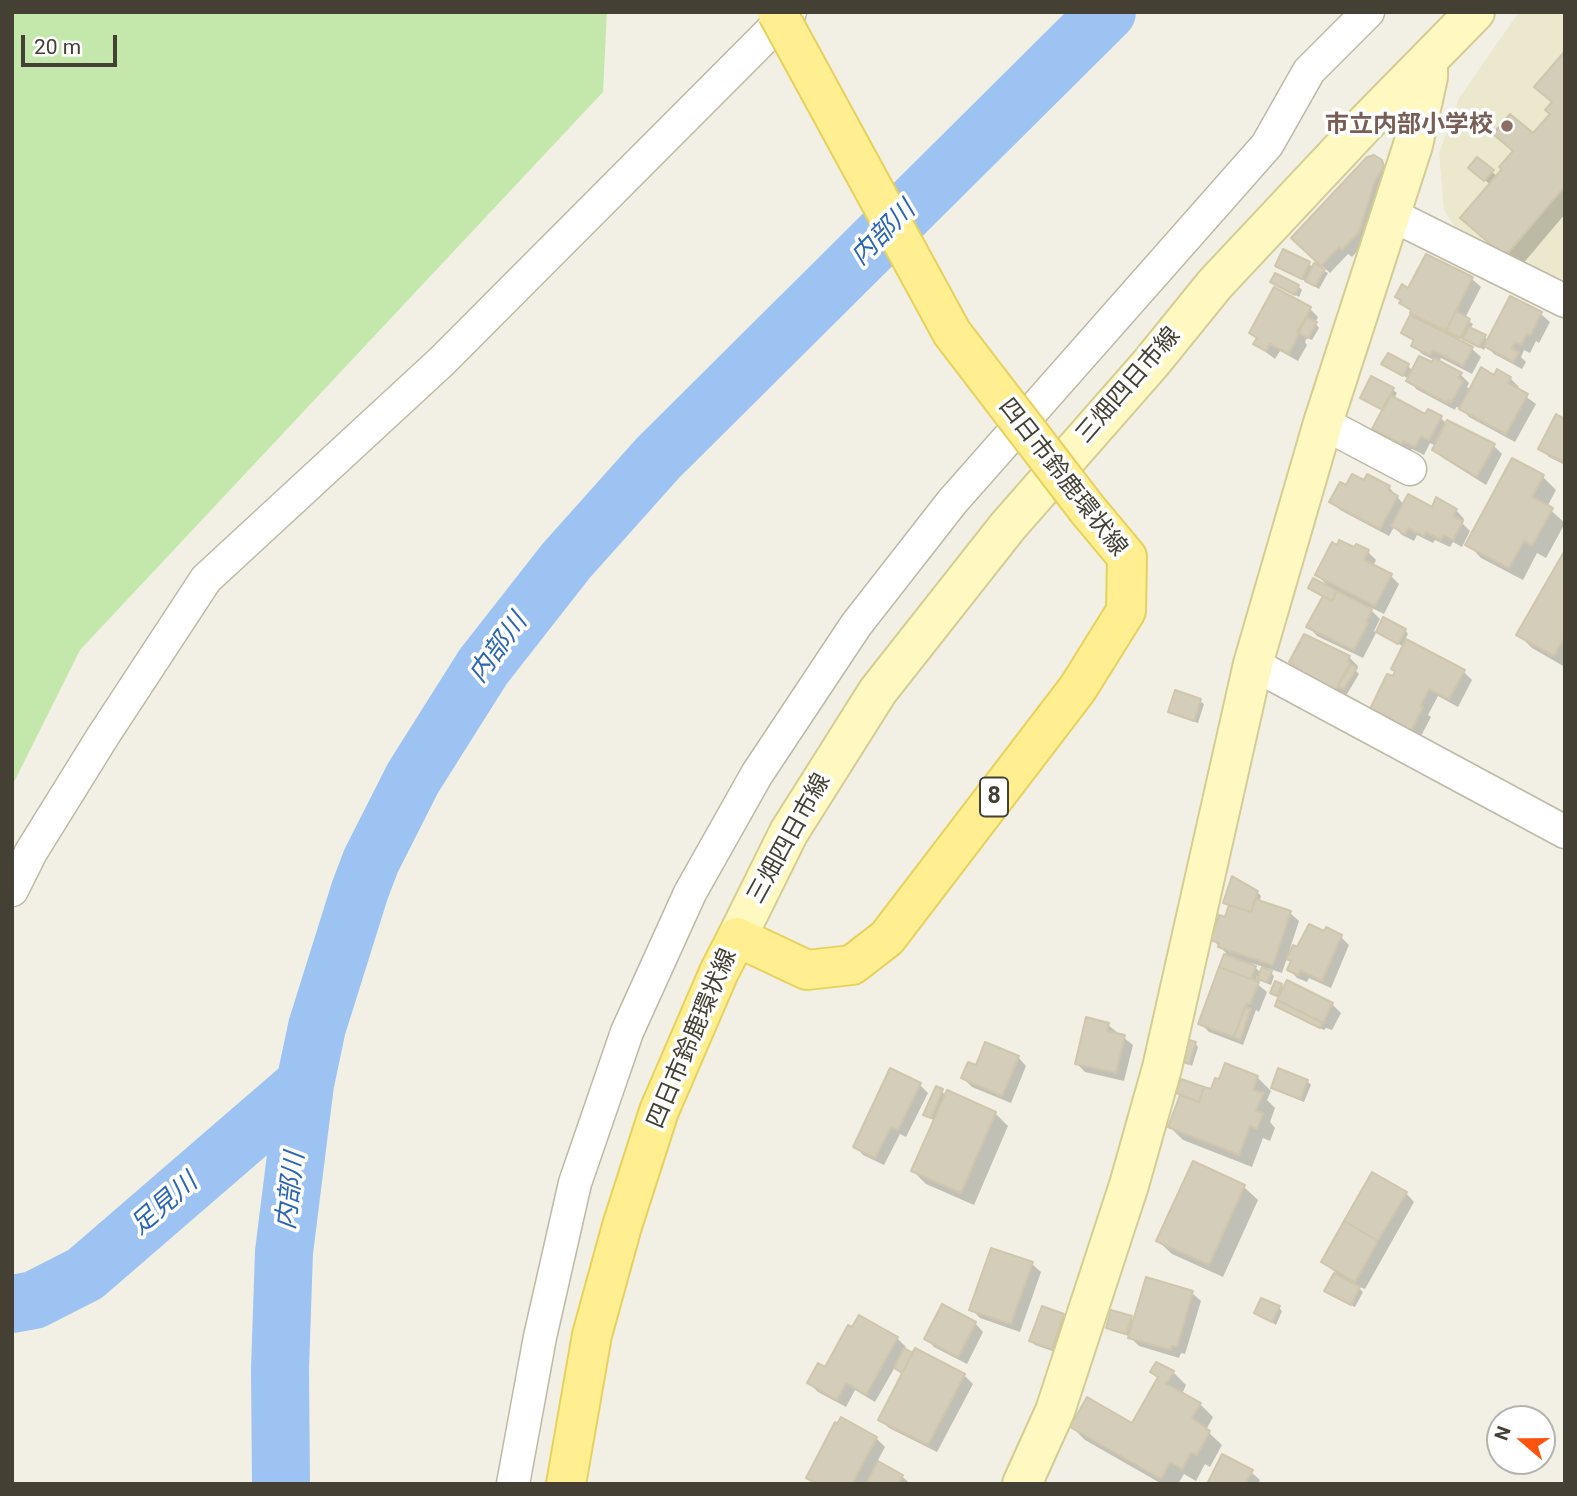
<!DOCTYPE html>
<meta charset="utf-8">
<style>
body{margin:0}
#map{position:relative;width:1577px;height:1496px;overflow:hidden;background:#f2f0e4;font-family:Roboto,sans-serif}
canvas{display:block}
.frame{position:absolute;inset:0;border:14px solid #444034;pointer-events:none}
.north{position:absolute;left:1486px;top:1405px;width:70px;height:70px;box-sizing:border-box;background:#fff;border:2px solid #b4b3ae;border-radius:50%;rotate:290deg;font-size:19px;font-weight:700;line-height:28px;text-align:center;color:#444034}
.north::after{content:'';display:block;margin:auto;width:24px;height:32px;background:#ff540e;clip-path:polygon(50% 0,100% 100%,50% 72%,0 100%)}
.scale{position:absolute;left:21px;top:35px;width:96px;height:32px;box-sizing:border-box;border:4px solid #444034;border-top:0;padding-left:9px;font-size:21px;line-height:24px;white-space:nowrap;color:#444034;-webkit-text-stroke:5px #fff;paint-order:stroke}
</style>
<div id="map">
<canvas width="1577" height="1496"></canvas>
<div class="frame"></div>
<div class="north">N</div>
<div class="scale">20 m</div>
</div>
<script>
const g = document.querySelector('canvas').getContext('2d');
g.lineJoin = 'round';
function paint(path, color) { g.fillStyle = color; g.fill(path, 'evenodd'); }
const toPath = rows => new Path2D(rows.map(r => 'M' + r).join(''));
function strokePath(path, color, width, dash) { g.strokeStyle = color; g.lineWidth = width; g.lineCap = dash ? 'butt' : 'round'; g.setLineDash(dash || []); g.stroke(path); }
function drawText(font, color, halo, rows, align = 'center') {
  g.font = font + ' Roboto,"Noto Sans JP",sans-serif'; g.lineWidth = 7; g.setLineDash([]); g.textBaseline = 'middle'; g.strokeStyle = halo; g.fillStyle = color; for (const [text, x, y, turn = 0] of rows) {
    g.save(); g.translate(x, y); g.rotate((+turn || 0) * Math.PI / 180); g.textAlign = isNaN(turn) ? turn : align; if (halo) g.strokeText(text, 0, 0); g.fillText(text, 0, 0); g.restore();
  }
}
const education = toPath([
 [1519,12,1565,12,1565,285,1456,228,1444,210,1439,153,1459,98]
]);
const green = toPath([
 [12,12,607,12,603,92,80,650,12,786]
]);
const shadow = toPath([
 [1565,54,1565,214,1521,266,1510,261,1476,231,1491,185,1474,171,1492,172,1498,177,1552,114,1553,103,1536,87],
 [1381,161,1391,171,1367,240,1352,257,1348,254,1330,273,1302,246],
 [1426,256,1472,279,1481,287,1465,318,1473,324,1470,329,1489,340,1541,314,1550,322,1539,343,1536,341,1530,353,1524,350,1521,357,1526,362,1522,369,1494,354,1486,346,1484,350,1465,338,1464,341,1456,336,1454,340,1472,349,1481,357,1472,374,1441,358,1439,363,1460,374,1469,383,1467,387,1471,390,1495,377,1510,378,1519,387,1517,390,1536,404,1515,442,1469,417,1461,408,1456,407,1455,410,1416,389,1409,379,1384,364,1408,366,1413,371,1432,365,1434,360,1422,354,1413,345,1415,343,1403,332,1423,322,1398,297,1409,290],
 [1309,264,1314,268,1315,266,1328,273,1319,289,1277,265],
 [1272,282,1298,286,1302,290,1299,297],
 [1310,309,1318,317,1315,323,1319,328,1312,340,1307,338,1305,342,1307,345,1298,361,1280,351,1275,359,1255,344,1258,340,1251,333],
 [1393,390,1397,393,1394,399,1426,416,1441,418,1447,424,1494,446,1502,454,1486,485,1443,458,1434,449,1436,446,1430,443,1424,455,1412,449,1410,451,1383,437,1375,428,1384,411,1362,397],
 [1565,421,1565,465,1549,457,1540,448],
 [1513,460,1543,477,1556,490,1547,507,1565,523,1546,558,1537,553,1523,580,1481,558,1468,544],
 [1365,482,1389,487,1404,505,1456,510,1464,519,1462,523,1470,531,1462,547,1453,542,1450,547,1435,540,1433,543,1417,535,1414,541,1402,535,1394,527,1389,536,1340,510,1332,502,1347,488],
 [1368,552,1376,560,1373,566,1391,576,1399,584,1384,614,1366,605,1380,619,1374,631,1376,633,1363,658,1317,636,1309,627,1324,597,1310,588,1330,588,1317,575],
 [1565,553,1565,667,1532,648,1519,635],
 [1405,630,1408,634,1405,640,1463,671,1472,680,1458,707,1438,696,1428,715,1431,717,1420,738,1380,718,1372,709,1394,679,1404,647,1378,632],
 [1305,636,1349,657,1358,666,1355,670,1359,674,1344,699,1338,698],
 [1200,701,1204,704,1198,723,1174,715,1170,712],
 [1257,892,1261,896,1259,902,1290,913,1299,921,1282,973,1267,968,1274,976,1271,985,1263,982,1257,976,1255,982,1267,992,1259,1012,1256,1010,1243,1045,1209,1032,1200,1023,1226,953,1212,939,1226,919,1230,907,1225,902],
 [1251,963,1264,967,1261,973],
 [1340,936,1349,945,1331,988,1309,978,1307,982,1297,978,1289,969,1292,962,1287,957],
 [1281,985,1285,989,1332,1004,1341,1013,1332,1030,1326,1028,1324,1030,1281,1009,1277,1005,1280,998,1272,992],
 [1108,1025,1133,1045,1124,1081,1085,1072,1077,1064],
 [1195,1043,1198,1047,1192,1066,1183,1060],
 [1018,1057,1026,1066,1011,1103,972,1087,963,1078,977,1068],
 [1226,1065,1258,1078,1271,1091,1267,1100,1275,1108,1270,1122,1275,1128,1270,1141,1263,1138,1252,1167,1183,1140,1170,1127,1181,1097,1178,1093,1212,1092,1220,1081],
 [1307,1081,1311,1085,1304,1102,1277,1091,1273,1087],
 [920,1085,928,1093,906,1137,900,1134,884,1165,863,1155,855,1146],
 [936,1088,946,1095,995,1113,1008,1126,974,1205,926,1184,913,1171,935,1121,925,1115],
 [1193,1164,1244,1187,1258,1200,1223,1277,1172,1254,1158,1241],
 [1406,1193,1414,1202,1365,1289,1357,1286,1363,1292,1355,1307,1330,1295,1327,1291,1336,1273,1323,1262],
 [1032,1264,1041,1272,1020,1332,980,1318,971,1309],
 [1192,1293,1201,1301,1185,1354,1181,1353,1179,1358,1139,1346,1129,1336,1112,1331,1108,1327,1131,1318,1135,1322],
 [1279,1308,1282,1311,1276,1325,1256,1313],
 [1063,1316,1067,1320,1055,1352,1035,1345,1031,1341],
 [975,1323,983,1332,967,1364,934,1347,926,1338],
 [897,1338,906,1347,904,1350,964,1375,973,1384,937,1452,889,1428,880,1420,904,1374,895,1367,875,1402,855,1390,846,1407,818,1392,809,1383,826,1370],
 [1156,1364,1173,1372,1186,1385,1182,1394,1200,1404,1213,1417,1206,1430,1222,1445,1210,1467,1205,1464,1196,1481,1184,1474,1178,1484,1162,1484,1085,1440,1072,1427,1132,1425,1159,1378,1152,1372],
 [876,1438,885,1447,877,1462,902,1476,910,1484,815,1484,808,1477],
 [1251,1472,1260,1480,1258,1484,1209,1484]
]);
const river = toPath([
 [12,1304,34,1300,85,1274,305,1084],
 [281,1484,280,1369,284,1252,305,1084,317,1027,360,890,371,861,413,778,483,667,566,561,658,458,1107,12]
]);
const building = toPath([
 [1565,51,1565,186,1507,254,1495,248,1460,218,1502,169,1499,167,1513,151,1493,134,1510,114,1533,133,1550,114,1545,110,1552,102,1534,87,1565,51],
 [1374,155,1382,160,1384,167,1375,180,1359,232,1342,250,1339,247,1321,266,1291,238,1367,157,1374,155],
 [1477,157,1494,170,1484,181,1468,168,1477,157],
 [1283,249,1310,262,1302,279,1275,266,1283,249],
 [1426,254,1473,277,1446,331,1410,313,1411,310,1399,303,1401,300,1395,297,1402,284,1408,288,1426,254],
 [1314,263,1325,269,1315,286,1305,281,1314,263],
 [1275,273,1299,285,1295,295,1270,282,1275,273],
 [1274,287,1311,307,1289,354,1270,344,1266,351,1253,344,1257,338,1249,333,1274,287],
 [1510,296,1542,312,1530,336,1527,334,1521,345,1515,342,1512,349,1519,352,1513,362,1484,346,1510,296],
 [1456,311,1470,319,1460,338,1446,331,1456,311],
 [1410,315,1473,347,1463,366,1433,350,1430,355,1411,346,1414,340,1401,333,1410,315],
 [1306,317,1317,322,1308,338,1297,332,1306,317],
 [1469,327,1486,335,1479,347,1463,339,1469,327],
 [1388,353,1409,364,1403,376,1381,364,1388,353],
 [1419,356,1432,362,1434,358,1462,373,1458,378,1463,381,1451,403,1448,400,1447,403,1406,381,1419,356],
 [1481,367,1494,375,1497,369,1511,377,1508,383,1528,394,1506,434,1459,409,1481,367],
 [1371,376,1394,388,1383,410,1360,398,1371,376],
 [1390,395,1425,414,1428,409,1442,416,1429,440,1421,436,1415,447,1403,441,1401,444,1372,429,1390,395],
 [1556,414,1565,419,1565,463,1538,449,1556,414],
 [1447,420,1495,444,1477,477,1432,450,1447,420],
 [1512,458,1544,475,1532,497,1553,508,1532,546,1524,541,1509,568,1465,545,1512,458],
 [1352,474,1364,480,1367,474,1390,486,1388,490,1398,496,1380,529,1329,502,1340,482,1346,485,1352,474],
 [1408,494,1432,507,1436,497,1457,509,1453,516,1463,521,1453,540,1444,535,1441,540,1426,532,1424,536,1408,528,1405,534,1391,526,1408,494],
 [1339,540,1354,547,1356,544,1369,550,1364,560,1392,574,1375,606,1315,575,1332,542,1337,545,1339,540],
 [1565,550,1565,642,1563,640,1554,656,1516,635,1565,550],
 [1313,578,1337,591,1332,601,1308,588,1313,578],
 [1337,591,1372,609,1366,622,1368,623,1354,650,1306,627,1323,596,1332,601,1337,591],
 [1383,617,1406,629,1398,644,1376,632,1383,617],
 [1304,634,1350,656,1347,661,1350,663,1335,691,1291,671,1294,665,1289,662,1304,634],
 [1406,639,1465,670,1449,699,1429,689,1420,706,1423,707,1411,731,1370,709,1387,674,1393,676,1395,671,1391,669,1406,639],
 [1351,665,1357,668,1344,689,1338,686,1351,665],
 [1175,690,1201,699,1194,721,1168,712,1175,690],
 [1232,876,1258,891,1251,912,1223,903,1232,876],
 [1255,899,1291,911,1273,965,1218,947,1219,943,1210,940,1219,915,1225,917,1229,905,1251,912,1255,899],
 [1309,924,1324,931,1326,927,1342,935,1322,981,1300,970,1298,975,1287,970,1291,961,1286,959,1293,945,1297,947,1309,924],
 [1224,954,1256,966,1251,979,1219,967,1224,954],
 [1219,967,1259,982,1250,1004,1247,1003,1234,1037,1198,1024,1219,967],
 [1262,967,1272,971,1267,982,1257,979,1262,967],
 [1287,980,1333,1003,1323,1023,1277,1000,1287,980],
 [1275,981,1282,984,1277,996,1270,993,1275,981],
 [1277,1000,1323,1023,1320,1028,1275,1006,1277,1000],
 [1245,1007,1251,1009,1240,1040,1234,1037,1245,1007],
 [1086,1017,1109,1023,1107,1031,1125,1035,1116,1073,1075,1064,1086,1017],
 [1186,1039,1196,1042,1189,1064,1181,1061,1186,1039],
 [985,1042,1019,1056,1002,1096,961,1078,968,1062,976,1065,985,1042],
 [1225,1063,1258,1076,1253,1090,1263,1093,1256,1111,1263,1113,1257,1129,1250,1126,1239,1155,1168,1127,1180,1095,1199,1102,1204,1087,1211,1089,1215,1078,1219,1079,1225,1063],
 [890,1068,921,1083,898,1130,891,1127,875,1158,853,1147,890,1068],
 [1278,1068,1308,1080,1300,1099,1271,1088,1278,1068],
 [1181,1079,1204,1087,1199,1102,1176,1093,1181,1079],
 [936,1086,943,1089,931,1118,923,1115,936,1086],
 [947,1090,996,1112,961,1193,911,1171,947,1090],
 [1193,1161,1245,1185,1209,1265,1156,1241,1193,1161],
 [1372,1172,1407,1192,1378,1241,1344,1221,1372,1172],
 [1344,1221,1378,1241,1355,1282,1321,1262,1344,1221],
 [991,1248,1033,1262,1011,1324,969,1310,991,1248],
 [1334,1273,1360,1287,1351,1305,1324,1291,1334,1273],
 [1146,1277,1193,1291,1177,1347,1172,1346,1171,1350,1128,1338,1146,1277],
 [1261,1298,1280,1306,1272,1322,1254,1313,1261,1298],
 [942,1304,976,1322,958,1357,924,1339,942,1304],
 [1042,1306,1064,1314,1052,1349,1029,1341,1042,1306],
 [1111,1310,1132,1316,1126,1334,1106,1328,1111,1310],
 [859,1315,898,1337,866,1395,846,1383,837,1400,807,1383,818,1363,825,1367,848,1325,852,1327,859,1315],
 [904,1348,913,1353,902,1373,894,1368,904,1348],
 [915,1348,965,1374,928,1445,878,1420,915,1348],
 [1156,1362,1174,1371,1168,1382,1165,1383,1201,1403,1192,1418,1210,1431,1197,1455,1191,1452,1182,1469,1170,1462,1161,1479,1070,1427,1087,1397,1132,1423,1158,1377,1150,1372,1156,1362],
 [841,1417,877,1437,852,1484,818,1484,806,1478,835,1422,837,1424,841,1417],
 [1222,1454,1253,1470,1245,1484,1207,1484,1222,1454],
 [878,1461,903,1475,898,1484,866,1484,878,1461]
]);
const street = toPath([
 [1390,214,1565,301],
 [1323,423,1410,469],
 [1253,664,1565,832],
 [12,890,31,852,103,736,206,579,441,362,790,12],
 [513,1484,540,1337,575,1183,627,1032,690,893,757,774,856,625,952,502,1267,145,1309,71,1368,12]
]);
const secondary = toPath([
 [737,937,789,832,878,691,1008,526,1151,363,1215,284,1366,123,1475,12],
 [1022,1484,1055,1411,1129,1185,1162,1068,1253,664,1323,423,1413,145,1428,77,1428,60]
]);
const primary = toPath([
 [566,1484,592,1335,622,1226,659,1111,719,972,737,937,807,970,852,965,887,938,1078,688,1126,611,1127,557,1087,509]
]);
const primaryBridge = toPath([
 [777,12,952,333,1087,509]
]);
const markers = [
 [1507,126,7,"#8d6e63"]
];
const shields = [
 [994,797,28]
];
const shieldNames = [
 ["8",994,797]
];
const educationNames = [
 ["市立内部小学校",1493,126]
];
const streetNames = [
 ["三畑四日市線",1129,386,-49],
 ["四日市鈴鹿環状線",1062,478,52],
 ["三畑四日市線",790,839,-61],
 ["四日市鈴鹿環状線",693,1039,-67]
];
const waterNames = [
 ["内部川",884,234,-45],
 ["内部川",499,649,-54],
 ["内部川",292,1191,-83],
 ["足見川",165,1205,-41]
];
paint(education, '#ece8cd');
paint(green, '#c4e8ab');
paint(shadow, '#0003');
strokePath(river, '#9dc3f2', 58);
paint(building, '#d4cdb9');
strokePath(building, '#cfc6ac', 2);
strokePath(street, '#beb9a6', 35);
strokePath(secondary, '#d4cc92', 42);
strokePath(primary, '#e7d15d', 42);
strokePath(street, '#fff', 32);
strokePath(secondary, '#fff9c1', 38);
strokePath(primary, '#ffef90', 38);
strokePath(primaryBridge, '#e7d15d', 42, []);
strokePath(primaryBridge, '#ffef90', 38);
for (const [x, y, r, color] of markers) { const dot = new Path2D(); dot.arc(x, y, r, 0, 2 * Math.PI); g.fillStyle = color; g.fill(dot); strokePath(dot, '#fff', 2.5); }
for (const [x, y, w] of shields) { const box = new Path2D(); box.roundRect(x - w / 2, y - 19.5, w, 39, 5); g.fillStyle = '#fff'; g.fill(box); strokePath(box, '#444034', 2); }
drawText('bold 23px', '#444034', null, shieldNames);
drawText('bold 24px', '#785e54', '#fff', educationNames, 'right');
drawText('24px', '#444034', '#fff', streetNames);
drawText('italic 26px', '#2a66b3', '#fff', waterNames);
</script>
